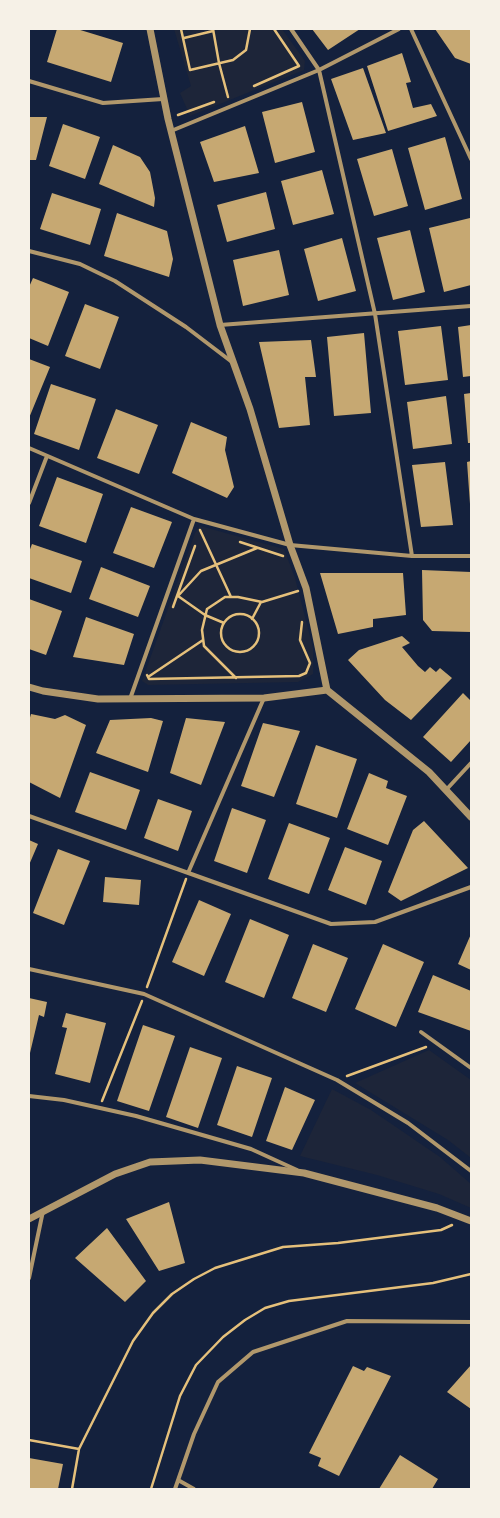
<!DOCTYPE html>
<style>
body{margin:0}
#map{position:relative;width:500px;height:1518px;overflow:hidden;background:#14213d;font-family:Inter,sans-serif}
canvas{display:block}
.frame{position:absolute;inset:0;border:30px solid #f6f1e7;pointer-events:none}
</style>
<div id="map">
<canvas width="500" height="1518"></canvas>
<div class="frame"></div>
</div>
<script>
const g = document.querySelector('canvas').getContext('2d');
g.lineJoin = 'round';
function paint(path, color) { g.fillStyle = color; g.fill(path, 'evenodd'); }
const toPath = rows => new Path2D(rows.map(r => 'M' + r).join(''));
function strokePath(path, color, width, dash) { g.strokeStyle = color; g.lineWidth = width; g.lineCap = dash ? 'butt' : 'round'; g.setLineDash(dash || []); g.stroke(path); }
const green = toPath([
 [174,29,282,29,305,61,304,70,190,116,180,93,191,86],
 [200,526,284,549,295,578,313,648,313,674,298,682,148,685,142,681,195,533],
 [429,1050,471,1080,471,1158,448,1140,355,1083],
 [332,1089,371,1110,440,1157,471,1184,471,1208,439,1194,377,1175,300,1156]
]);
const building = toPath([
 [57,29,77,29,123,43,111,82,47,62],
 [312,29,360,29,328,50],
 [435,29,471,29,471,64,455,58],
 [402,53,411,82,406,83,413,108,431,104,437,116,388,131,367,66],
 [363,68,386,133,353,140,331,79],
 [302,102,315,152,275,163,262,112],
 [29,117,47,117,36,160,29,160],
 [63,124,100,137,85,179,49,166],
 [245,126,259,173,214,182,200,142],
 [445,137,462,199,425,210,408,148],
 [113,145,140,157,150,172,155,198,154,207,99,184],
 [392,149,408,206,374,216,357,159],
 [322,170,334,214,293,225,281,181],
 [266,192,275,229,227,242,217,205],
 [52,193,101,209,90,245,40,229],
 [117,213,167,231,173,259,169,277,104,256],
 [470,218,471,285,444,292,429,228],
 [410,230,425,292,393,300,377,238],
 [342,238,356,291,318,301,304,249],
 [279,250,289,295,243,306,233,260],
 [33,278,69,292,48,346,29,338,29,287],
 [85,304,119,317,100,369,65,356],
 [471,325,471,376,463,377,458,327],
 [441,326,448,380,405,385,398,331],
 [364,333,371,413,334,416,327,337],
 [311,340,316,377,305,377,310,425,279,428,259,342],
 [29,359,50,367,29,418],
 [51,384,96,399,79,450,34,434],
 [471,393,471,443,468,443,464,394],
 [446,396,452,444,413,449,407,402],
 [116,409,158,425,139,474,97,458],
 [191,422,227,437,225,450,234,487,227,498,172,473],
 [471,461,471,504,470,504,467,462],
 [445,462,453,525,421,527,412,465],
 [57,477,103,494,86,543,39,526],
 [131,507,172,522,154,568,113,553],
 [32,544,82,561,71,593,29,578,29,552],
 [101,567,150,586,138,617,89,599],
 [422,570,471,572,471,632,432,631,423,620],
 [320,573,403,573,406,615,373,619,373,627,338,634],
 [29,599,62,611,46,655,29,649],
 [86,617,134,634,124,665,73,657],
 [402,636,410,643,402,647,418,666,425,672,430,667,436,672,440,668,452,678,411,720,385,700,348,660,359,650],
 [463,693,471,701,471,740,451,762,423,737],
 [31,714,55,719,65,715,86,725,60,798,29,782,29,721],
 [151,718,163,721,148,772,96,753,110,720],
 [186,718,225,722,201,785,170,773],
 [263,723,300,731,274,797,241,786],
 [316,745,357,759,337,818,296,804],
 [90,772,140,790,126,830,75,812],
 [369,773,388,781,386,788,407,796,388,845,347,829],
 [158,799,192,811,178,851,144,838],
 [232,808,266,820,247,873,214,861],
 [424,821,468,868,401,901,388,892,413,830],
 [289,823,330,838,309,894,268,879],
 [29,840,38,844,29,865],
 [345,847,382,861,366,905,328,890],
 [58,849,90,861,64,925,33,913],
 [105,877,141,880,139,905,103,902],
 [199,900,231,914,204,976,172,962],
 [250,919,289,935,264,998,225,982],
 [471,934,471,970,458,964],
 [313,944,348,958,326,1012,292,998],
 [383,944,424,962,396,1027,355,1009],
 [433,975,471,991,471,1031,418,1012],
 [29,998,47,1002,44,1017,39,1015,30,1053],
 [66,1013,106,1023,90,1083,55,1074,67,1028,62,1027],
 [143,1025,175,1036,149,1111,117,1101],
 [190,1047,222,1058,198,1128,166,1117],
 [237,1066,272,1078,252,1137,217,1125],
 [285,1087,315,1100,292,1150,266,1141],
 [169,1202,185,1263,159,1271,126,1219],
 [107,1228,146,1281,125,1302,75,1258],
 [471,1365,471,1409,447,1392],
 [353,1366,364,1371,367,1367,391,1376,339,1476,318,1466,321,1458,309,1453],
 [400,1455,438,1479,432,1489,379,1489],
 [29,1458,63,1464,58,1489,29,1489]
]);
const path = toPath([
 [181,29,190,70,233,60,246,50,250,29],
 [213,29,219,63,228,97],
 [184,38,213,31],
 [254,86,299,66,274,29],
 [178,115,214,102],
 [200,530,231,597],
 [240,542,283,556],
 [173,607,195,546],
 '221 633a19 19 0 1 1 38 0a19 19 0 1 1-38 0Z',
 [252,619,261,602],
 [224,623,205,615,178,596,201,571,257,548],
 [147,675,149,679,299,676,306,673,310,663,300,640,302,622],
 [148,677,203,640],
 [236,678,204,646,202,630,207,609,225,597,238,597,262,602,298,591],
 [147,987,186,879],
 [347,1076,426,1047],
 [102,1101,142,1001],
 [29,1440,79,1449],
 [72,1489,79,1449,133,1341,153,1313,172,1294,194,1279,215,1268,283,1247,338,1243,441,1230,452,1225],
 [151,1489,180,1396,196,1365,223,1337,245,1320,265,1308,289,1301,433,1283,471,1274]
]);
const minor = toPath([
 [291,29,319,70,375,314,412,556],
 [411,29,471,159],
 [29,81,103,103,163,99],
 [171,131,319,70,399,29],
 [29,251,80,264,115,281,186,327,232,362],
 [220,325,471,306],
 [29,448,194,519,290,545,412,556,471,556],
 [29,503,47,456],
 [130,699,194,519],
 [446,790,471,763],
 [29,816,331,924,375,922,471,887],
 [188,873,264,698],
 [29,969,144,994,337,1080,408,1123,471,1171],
 [421,1032,471,1068],
 [29,1096,64,1100,136,1116,251,1149,297,1170],
 [29,1278,43,1211],
 [178,1480,194,1489],
 [175,1489,194,1434,218,1382,253,1352,347,1321,471,1322]
]);
const tertiary = toPath([
 [150,29,168,119,220,325,250,409,290,545,306,588,327,690,429,772,471,817],
 [29,687,43,691,98,699,264,698,327,690],
 [29,1219,115,1174,150,1162,200,1160,304,1173,437,1208,471,1221]
]);
paint(green, '#1d2539');
paint(building, '#c6a872');
strokePath(path, '#e5c07b', 2.5);
strokePath(minor, '#b1986c', 4);
strokePath(tertiary, '#b1986c', 7);
</script>
